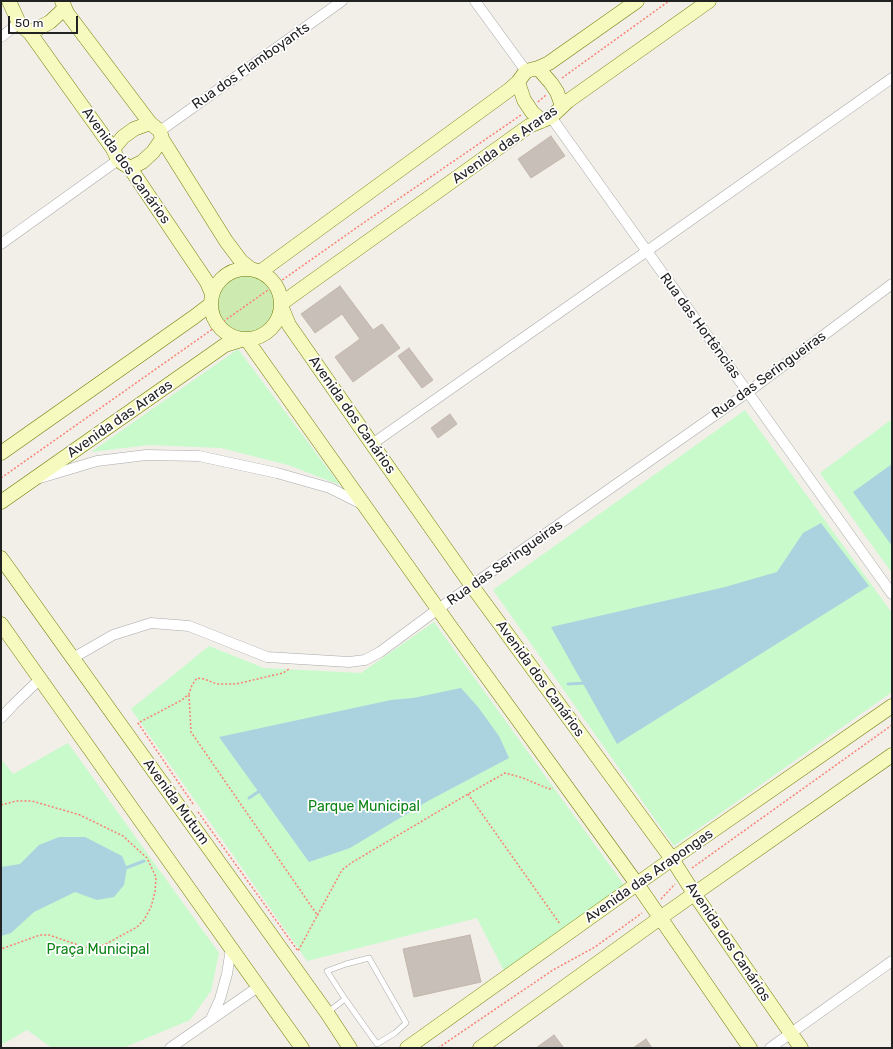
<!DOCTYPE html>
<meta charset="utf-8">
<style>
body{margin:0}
#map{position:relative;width:893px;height:1049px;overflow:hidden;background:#f2efe9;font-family:Rubik,sans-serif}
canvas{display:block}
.frame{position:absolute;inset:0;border:2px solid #222;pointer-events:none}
.scale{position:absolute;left:8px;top:16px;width:70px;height:18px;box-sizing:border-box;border:2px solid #222;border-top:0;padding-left:5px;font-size:12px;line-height:14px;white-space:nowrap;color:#222;-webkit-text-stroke:3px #fff;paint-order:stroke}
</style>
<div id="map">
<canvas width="893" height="1049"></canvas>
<div class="frame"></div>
<div class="scale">50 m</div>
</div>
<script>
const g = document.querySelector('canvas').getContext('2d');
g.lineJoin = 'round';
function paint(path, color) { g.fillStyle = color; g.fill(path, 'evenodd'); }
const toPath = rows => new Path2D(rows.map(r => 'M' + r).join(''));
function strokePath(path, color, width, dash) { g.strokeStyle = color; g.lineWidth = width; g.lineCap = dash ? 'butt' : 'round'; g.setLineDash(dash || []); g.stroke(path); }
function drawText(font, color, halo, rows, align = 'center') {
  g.font = font + ' Rubik,sans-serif'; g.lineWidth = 3.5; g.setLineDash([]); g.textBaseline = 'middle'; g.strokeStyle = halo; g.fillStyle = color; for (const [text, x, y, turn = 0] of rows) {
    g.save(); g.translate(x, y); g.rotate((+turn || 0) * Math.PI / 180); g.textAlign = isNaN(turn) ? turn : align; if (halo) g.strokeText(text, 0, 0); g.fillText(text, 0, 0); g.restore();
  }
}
const grass = toPath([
 '216 304a30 30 0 1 1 60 0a30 30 0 1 1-60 0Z'
]);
const park = toPath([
 [238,349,340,485,288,465,221,448,149,445,91,452],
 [745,410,892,613,892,692,674,846,493,590],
 [892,419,892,573,820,473],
 [434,622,624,885,504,971,477,918,307,961,131,709,209,646,264,668,361,673],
 [68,743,219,953,211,991,190,1020,123,1048,52,1048,27,1030,1,1045,1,759,13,774]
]);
const water = toPath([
 [892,464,892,546,853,492],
 [821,523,869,586,617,744,551,627,725,587,777,572,803,533],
 [461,688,478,707,499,736,509,758,428,801,350,848,309,862,219,737,391,700,413,698],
 [59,837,85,837,122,856,127,868,124,885,114,897,97,900,75,892,34,912,11,933,1,936,1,867,20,864,39,845]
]);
const stream = toPath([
 [568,684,586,683],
 [249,798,261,790],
 [123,869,144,861]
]);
const building = toPath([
 [551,136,565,156,531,178,518,159,551,136],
 [340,286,373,330,382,324,400,348,353,382,335,357,360,339,342,314,315,333,301,314,340,286],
 [409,348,433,380,422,388,398,356,409,348],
 [450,414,457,424,438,438,431,428,450,414],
 [470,935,481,982,414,997,403,949,470,935],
 [554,1035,564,1048,536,1048,554,1035],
 [646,1039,652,1048,633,1048,646,1039]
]);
const path = toPath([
 [562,78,669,1],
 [538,102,546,95],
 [1,478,359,226,521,115],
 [189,695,191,732,318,916],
 [468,794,560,924],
 [193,804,138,723,182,700,189,694,192,685,197,678,204,679,217,684,236,684,283,673,289,669],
 [1,805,16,801,32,801,80,815,123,836,147,858,156,877,155,892,151,907,144,920,137,927,104,945,91,948,84,947,49,935,40,935,1,949],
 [198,812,298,951,342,870,351,863,468,794,505,773,509,774,523,778,549,789,553,788],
 [692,868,892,725],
 [661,899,675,884],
 [438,1048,553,970,595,947,642,913]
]);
const lane = toPath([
 [369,958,406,1023,395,1033,377,1044,345,999,327,971,346,964,369,958],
 [328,1012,345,999]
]);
const street = toPath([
 [475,1,526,71],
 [1,37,19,23],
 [551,117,892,594],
 [160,131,342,1],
 [1,244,118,160],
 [372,444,647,251,892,78],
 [40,478,97,461,146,455,199,456,277,473,330,488,364,505],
 [73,658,113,635,151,623,189,626,267,657,349,662,365,660,380,652,438,609,748,392,892,284],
 [1,718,13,705,40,679],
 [211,1019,220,999,227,974,231,948],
 [170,1048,258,987],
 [770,1048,892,961]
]);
const secondary = toPath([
 [9,1,19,23,30,33,113,149,118,160,130,168,207,282,212,294],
 [62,1,67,13,150,123,160,131,162,139,226,241,241,261,251,269],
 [30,33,50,22,65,8],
 [538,68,551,83,557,92,562,106],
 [518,82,524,100,532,112,542,121],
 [113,149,123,137,134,129,150,123],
 [130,168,142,162,153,152,162,139],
 '211 304a35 35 0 1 1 70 0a35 35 0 1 1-70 0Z',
 [260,272,509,90,518,82,526,71,538,68,549,63,637,1],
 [282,303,529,126,551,117,568,101,709,1],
 [282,308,289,325,372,444,472,586,672,859,695,895,801,1048],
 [247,340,450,626,637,884,750,1048],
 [1,453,194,317,211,304],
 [1,502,225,345,241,340],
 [1,558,327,1013,350,1048],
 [1,624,302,1048],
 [407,1048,672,859,892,706],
 [480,1048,660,918,892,755]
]);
const streetNames = [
 ["Rua dos Flamboyants",251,66,-35],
 ["Avenida das Araras",505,145,-35],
 ["Avenida dos Canários",126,166,54],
 ["Rua das Hortências",700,326,54],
 ["Rua das Seringueiras",769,375,-36],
 ["Avenida dos Canários",352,415,55],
 ["Avenida das Araras",120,419,-35],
 ["Rua das Seringueiras",505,563,-35],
 ["Avenida dos Canários",540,679,54],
 ["Avenida Mutum",176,802,54],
 ["Avenida das Arapongas",649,876,-35],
 ["Avenida dos Canários",728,942,56]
];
const parkNames = [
 ["Parque Municipal",364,807],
 ["Praça Municipal",98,950]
];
paint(grass, '#cdebb0');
paint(park, '#c8facc');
paint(water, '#aad3df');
strokePath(stream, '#aad3df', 3);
paint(building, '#c7bfb8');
strokePath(building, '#c4b6ab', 1);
strokePath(lane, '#a9a9a9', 6);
strokePath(street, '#a9a9a9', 11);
strokePath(secondary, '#707d05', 15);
strokePath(path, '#fa8072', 1.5, [2, 2]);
strokePath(lane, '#fff', 5);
strokePath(street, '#fff', 10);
strokePath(secondary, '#f7fabf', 14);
drawText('14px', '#222', '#fff', streetNames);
drawText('14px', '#0c8416', '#fff', parkNames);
</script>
